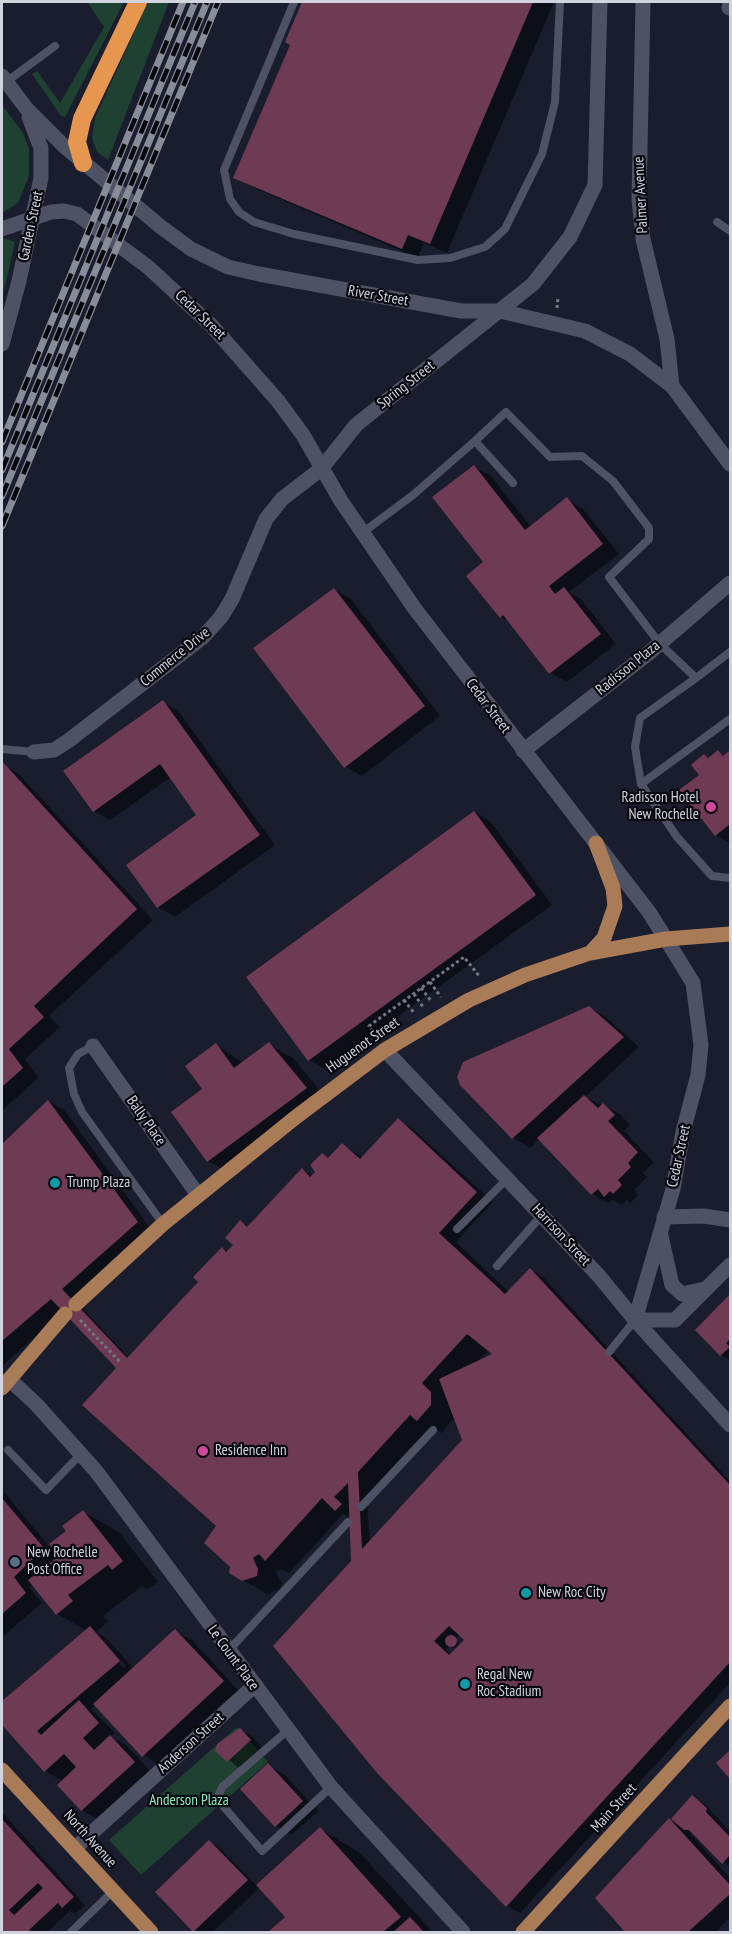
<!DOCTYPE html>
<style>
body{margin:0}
#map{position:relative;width:732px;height:1934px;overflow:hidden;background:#1a1d2d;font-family:"PT Sans Narrow",sans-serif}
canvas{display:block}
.frame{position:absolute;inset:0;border:3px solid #d1d3de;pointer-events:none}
</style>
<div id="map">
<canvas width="732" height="1934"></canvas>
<div class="frame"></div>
</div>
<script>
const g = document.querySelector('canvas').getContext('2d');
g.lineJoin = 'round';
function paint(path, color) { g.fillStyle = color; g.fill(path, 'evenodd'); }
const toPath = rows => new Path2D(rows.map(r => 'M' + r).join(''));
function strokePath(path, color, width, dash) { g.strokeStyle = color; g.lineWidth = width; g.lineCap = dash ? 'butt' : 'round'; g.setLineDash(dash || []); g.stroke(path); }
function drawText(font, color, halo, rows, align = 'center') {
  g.font = font + ' "PT Sans Narrow",sans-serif'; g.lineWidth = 4.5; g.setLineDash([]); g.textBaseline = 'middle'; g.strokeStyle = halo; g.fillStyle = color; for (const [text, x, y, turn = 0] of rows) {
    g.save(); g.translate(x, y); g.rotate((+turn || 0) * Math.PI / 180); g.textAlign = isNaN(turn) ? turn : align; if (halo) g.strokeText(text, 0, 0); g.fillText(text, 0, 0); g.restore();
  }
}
const green = toPath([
 [90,2,124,2,65,117,61,116,32,74,37,71,60,103,104,27,88,3],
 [148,2,169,2,108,160,97,152,92,138,95,118],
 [2,105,23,133,29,149,29,176,18,203,2,213],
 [4,238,15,242,2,299,2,239],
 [237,1727,268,1762,141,1875,109,1840]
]);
const shadow = toPath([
 [303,2,554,2,447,253,424,243,418,258,252,187,235,177,292,44,287,42],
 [474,467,491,476,531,527,567,499,583,509,619,554,569,592,581,599,616,644,567,682,550,673,511,622,501,617,485,563],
 [334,589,351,599,440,716,362,776,345,766],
 [163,702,179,712,275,845,175,917,158,907,128,866,198,815,171,777,110,820,94,811],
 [718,752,725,756,730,752,730,843,716,835,701,776,704,756,709,759],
 [2,764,19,774,153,920,49,1016,60,1027,25,1059,38,1078,2,1111],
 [475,812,491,822,552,905,325,1069,309,1060],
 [589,1007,606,1017,639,1047,585,1097,620,1114,630,1125,624,1131,654,1162,643,1173,647,1177,634,1190,638,1195,630,1203,627,1200,621,1205,613,1200,608,1203,591,1193,540,1138,530,1148,513,1138,462,1084],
 [269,1044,293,1058,329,1102,232,1175,208,1161,204,1089,216,1045,243,1063],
 [49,1101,65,1111,153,1232,76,1301,129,1358,200,1282,222,1249,228,1252,235,1245,240,1222,248,1227,302,1169,313,1176,322,1155,329,1159,342,1145,364,1158,398,1120,414,1130,493,1202,456,1242,509,1292,531,1270,543,1277,730,1481,730,1683,520,1913,507,1906,378,1772,353,1561,351,1519,343,1514,289,1573,281,1569,276,1572,282,1583,280,1589,267,1594,243,1580,231,1566,218,1526,119,1368,65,1311,2,1366,2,1146],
 [489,1350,495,1355,475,1364],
 [455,1417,464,1441,370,1543,367,1500,433,1428,442,1433],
 [460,1635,466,1640,452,1655,446,1649,451,1644,456,1648,459,1643,455,1639],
 [730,1297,730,1360,721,1355,697,1330],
 [2,1490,49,1546,68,1531,83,1512,119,1532,158,1582,148,1589,142,1586,103,1616,108,1622,96,1632,106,1638,134,1669,176,1631,192,1640,239,1691,159,1765,143,1755,96,1705,91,1709,115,1733,110,1737,127,1746,151,1772,99,1820,82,1810,59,1785,63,1781,45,1771,2,1723,2,1703,87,1631,57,1614,33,1584,29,1587,42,1603,2,1637],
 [102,1639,126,1666,124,1668,100,1641],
 [240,1730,253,1737,262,1748,240,1769,217,1750,224,1739],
 [268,1765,285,1775,318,1811,292,1835,276,1826],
 [692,1797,705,1804,730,1832,730,1867,697,1836,689,1832,730,1878,730,1918,715,1932,627,1932,597,1898,670,1820,677,1824],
 [2,1812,85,1905,75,1914,70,1911,47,1932,2,1930],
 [320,1829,359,1852,433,1932,270,1932,287,1917,260,1887,213,1932,197,1932,157,1893,210,1842,222,1850,257,1886]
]);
const building = toPath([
 [302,2,533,2,430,244,408,235,402,249,233,178,290,45,285,42],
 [474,465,525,530,567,497,603,544,549,586,555,594,564,587,601,634,549,674,503,615,500,618,466,576,483,562,432,497],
 [334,588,425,706,344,768,253,648],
 [163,700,260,835,157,908,126,865,196,815,160,764,93,812,63,771],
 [718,750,723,756,730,750,730,824,715,836,679,790,699,775,691,765,704,754,708,758],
 [2,761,137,909,34,1006,44,1017,9,1049,23,1068,2,1087],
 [474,811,536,895,308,1061,246,977],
 [589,1006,624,1037,512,1139,460,1085,457,1077,463,1062],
 [269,1042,307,1088,207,1162,171,1112,202,1089,185,1066,216,1043,234,1068],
 [584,1095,598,1108,603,1103,615,1115,608,1121,638,1152,628,1163,631,1167,618,1180,622,1185,613,1194,610,1191,604,1197,598,1189,591,1195,537,1138],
 [48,1100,138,1222,62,1289,127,1358,198,1282,193,1277,222,1247,226,1252,233,1245,225,1238,240,1220,247,1227,302,1168,310,1177,315,1172,310,1165,322,1153,328,1158,342,1143,360,1159,398,1118,477,1192,439,1233,505,1294,530,1268,730,1485,730,1662,506,1907,377,1773,273,1646,351,1561,348,1483,334,1497,342,1504,335,1511,322,1498,265,1561,259,1554,253,1558,258,1569,257,1576,242,1581,229,1573,230,1567,204,1543,216,1526,82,1405,116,1368,51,1299,2,1341,2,1144],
 [467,1334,492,1354,439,1379,462,1440,362,1549,358,1472,410,1415,417,1421,431,1405,431,1392,422,1383],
 [449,1626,464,1640,449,1655,434,1641],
 [730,1294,730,1339,726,1343,730,1347,720,1356,695,1330],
 [2,1498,44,1548,14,1577,26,1593,2,1614],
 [83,1510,123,1561,112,1570,108,1565,68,1595,73,1601,56,1615,28,1580,59,1556,49,1544,66,1531,62,1526],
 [90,1626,120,1661,37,1731,41,1735,79,1700,99,1723,83,1738,94,1750,110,1735,135,1762,81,1811,57,1785,76,1767,64,1754,44,1772,2,1725,2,1701],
 [175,1629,224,1681,142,1757,93,1704],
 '445 1641a6 6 0 1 1 12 0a6 6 0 1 1-12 0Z',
 [240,1728,251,1740,227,1762,215,1751,217,1744],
 [730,1750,730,1779,716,1763],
 [268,1763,303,1801,275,1827,240,1789],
 [692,1795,707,1808,706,1812,730,1837,730,1855,722,1864,689,1830,684,1830,671,1819],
 [669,1818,730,1885,730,1894,688,1932,625,1932,595,1898],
 [2,1819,74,1897,62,1908,58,1903,29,1930,32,1932,2,1931],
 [38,1883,43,1888,14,1915,9,1910],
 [320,1827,401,1917,383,1932,268,1932,285,1917,256,1885],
 [209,1840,248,1880,193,1932,155,1892],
 [410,1917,424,1932,393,1932]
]);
const path = toPath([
 [557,308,558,298],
 [430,982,441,997],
 [421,988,432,1002],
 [414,994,423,1007],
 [404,1000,414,1013],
 [376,1036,369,1026,464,957,480,977],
 [80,1320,121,1363]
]);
const service = toPath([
 [294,2,224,170,230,199,239,212,254,222,294,234,418,260,450,258,485,247,505,229,542,154,555,102,560,2],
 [6,82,55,46],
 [717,222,730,231],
 [475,441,506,412,550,457,582,456,613,481,649,528,649,539,609,577,660,644,696,678,730,652],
 [362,533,413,495,475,441,513,483],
 [696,678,640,718,635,747,641,784,677,837,712,876,730,878],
 [2,749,34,752],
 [641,784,730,719],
 [93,1046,78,1054,69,1068,74,1094,82,1112,163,1224],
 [457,1229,508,1178],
 [497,1266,542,1215],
 [609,1352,635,1320],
 [8,1450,46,1490,80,1455],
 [361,1507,433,1430],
 [229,1650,348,1522],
 [287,1731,222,1787,217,1799,262,1851,331,1787],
 [71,1932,113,1891]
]);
const minor = toPath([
 [729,8,730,2],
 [34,752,54,750,68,741,203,637,221,617,232,599,266,519,282,499,321,469],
 [93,1046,198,1195],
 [664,1217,704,1216,730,1220],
 [635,1320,675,1320,730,1265]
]);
const tertiary = toPath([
 [643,2,639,199,643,239,667,339,672,386],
 [321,469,356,425,533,284,570,237,595,185,600,2],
 [523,751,650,652,730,583],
 [385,1050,599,1276,635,1320,730,1425],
 [661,1236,672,1285,682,1294,704,1289],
 [635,1320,673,1189,683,1132,698,1075,701,1045,693,983,666,939],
 [9,1379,36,1404,96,1471,331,1787,463,1932],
 [75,1848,254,1686]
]);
const secondary = toPath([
 [2,76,26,108,64,146,161,227,191,249,228,267,259,274,461,311,500,311,585,331,630,354,672,386,730,464],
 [2,229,51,212,64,211,77,214,148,267,212,326,278,401,303,435,341,501,415,609,649,912,666,939],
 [2,344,19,281,41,178,41,148,29,117]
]);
const primary = toPath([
 [590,953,604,938,615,906,613,888,596,843],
 [76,1304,163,1224,296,1117,385,1050,469,1000,525,975,590,953,666,939,730,934],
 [2,1388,65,1314],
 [2,1770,151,1932],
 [523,1932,730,1706]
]);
const motorway = toPath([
 [83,163,77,142,82,119,138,2]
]);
const rail = toPath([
 [2,442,183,2],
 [2,470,195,2],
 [2,496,207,2],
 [2,526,218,2]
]);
const markers = [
 [711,807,6,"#d1479c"],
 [55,1183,6,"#0f9aa8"],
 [203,1451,6,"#d1479c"],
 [15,1562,6,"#5c6f8a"],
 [526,1593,6,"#0f9aa8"],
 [465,1684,6,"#0f9aa8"]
];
const streetNames = [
 ["Palmer Avenue",641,195,-93],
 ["Garden Street",31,226,-78],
 ["River Street",378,296,10],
 ["Cedar Street",200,315,44],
 ["Spring Street",406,385,-38],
 ["Commerce Drive",175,657,-39],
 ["Radisson Plaza",628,668,-39],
 ["Cedar Street",488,706,53],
 ["Huguenot Street",363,1045,-35],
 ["Bally Place",146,1121,55],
 ["Cedar Street",679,1156,-78],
 ["Harrison Street",561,1235,47],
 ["Le Count Place",233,1658,54],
 ["Anderson Street",191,1743,-42],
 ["Main Street",614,1808,-48],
 ["North Avenue",90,1839,48]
];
const poiNames = [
 ["Radisson Hotel",699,798,"right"],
 ["New Rochelle",699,815,"right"],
 ["Trump Plaza",67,1183],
 ["Residence Inn",215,1451],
 ["New Rochelle",27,1553],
 ["Post Office",27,1570],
 ["New Roc City",538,1593],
 ["Regal New",477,1675],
 ["Roc Stadium",477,1692]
];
const parkNames = [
 ["Anderson Plaza",189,1801]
];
paint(green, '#1f4132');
paint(shadow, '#0007');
paint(building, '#6f3a54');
strokePath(path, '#747784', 3, [3, 3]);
strokePath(service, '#4e5264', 8);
strokePath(minor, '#4e5264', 15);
strokePath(tertiary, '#4e5264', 15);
strokePath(secondary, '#4e5264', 15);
strokePath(primary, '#a97b57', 15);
strokePath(motorway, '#e6964f', 18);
strokePath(rail, '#898b98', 7);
strokePath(rail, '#07080e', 4.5, [14]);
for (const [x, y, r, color] of markers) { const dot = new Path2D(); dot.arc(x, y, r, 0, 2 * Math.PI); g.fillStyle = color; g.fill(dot); strokePath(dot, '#07080e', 2); }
drawText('15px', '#d1d3de', '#07080e', streetNames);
drawText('15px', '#d1d3de', '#07080e', poiNames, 'left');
drawText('15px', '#8beabc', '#07080e', parkNames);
</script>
